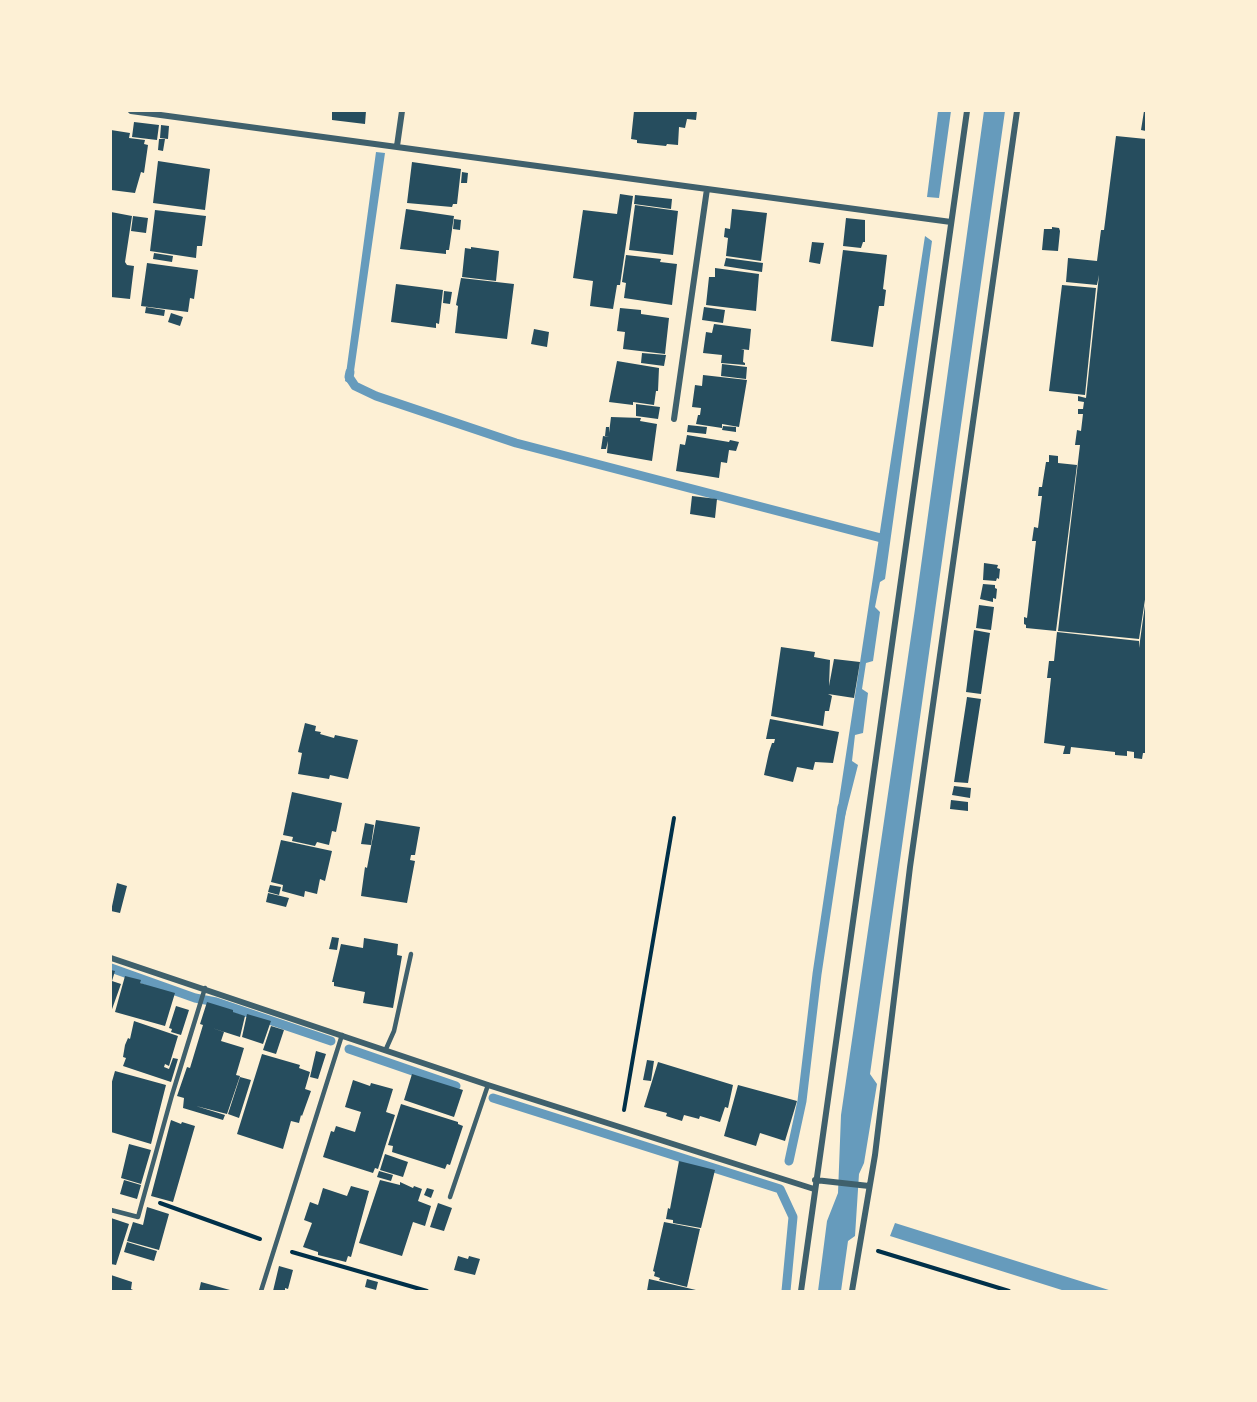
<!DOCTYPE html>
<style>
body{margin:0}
#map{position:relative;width:1257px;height:1402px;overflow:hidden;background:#fdf0d5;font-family:"DM Sans",sans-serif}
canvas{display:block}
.frame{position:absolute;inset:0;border:112px solid #fdf0d5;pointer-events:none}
</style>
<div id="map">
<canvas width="1257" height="1402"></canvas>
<div class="frame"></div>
</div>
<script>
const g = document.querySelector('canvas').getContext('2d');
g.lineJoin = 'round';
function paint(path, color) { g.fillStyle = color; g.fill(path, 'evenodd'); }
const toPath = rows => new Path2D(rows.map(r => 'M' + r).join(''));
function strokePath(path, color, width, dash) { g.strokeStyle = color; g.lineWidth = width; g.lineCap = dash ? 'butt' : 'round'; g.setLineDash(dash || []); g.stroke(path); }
const water = toPath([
 [938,111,951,111,939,198,927,197],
 [984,111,1005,111,870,1074,877,1084,864,1163,859,1174,855,1236,848,1241,841,1291,818,1291,827,1221,838,1193,841,1115,915,609],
 [376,152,385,153,352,385,345,381],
 [925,236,932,241,885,579,880,582,875,607,880,612,873,661,866,663,862,689,868,693,863,733,855,735,852,761,858,765,844,820,836,820],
 [895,1223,1112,1291,1065,1291,890,1236]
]);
const stream = toPath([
 [350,372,349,377,355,386,376,396,516,443,885,539],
 [111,968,195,998,216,1002,331,1041],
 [349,1049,456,1086],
 [493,1098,780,1189,793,1217,786,1291],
 [789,1161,802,1101,817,974,842,807]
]);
const building = toPath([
 [332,111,366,111,365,124,332,120],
 [634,111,697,111,696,120,687,119,685,128,679,127,678,145,667,144,666,146,637,143,637,140,631,139],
 [1144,111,1146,111,1146,131,1141,130],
 [134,122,159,125,157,140,132,137],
 [161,125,169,126,168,139,160,138],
 [111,130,130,133,129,138,145,140,144,144,148,145,144,173,141,172,135,193,111,190],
 [1116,136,1146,139,1146,593,1139,639,1058,631,1080,445,1075,445,1077,430,1081,431,1083,414,1078,414,1078,409,1083,409,1084,402,1078,401,1078,396,1086,398,1099,275,1097,285,1066,282,1068,258,1097,261,1101,230,1104,230],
 [159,139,165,139,163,151,158,150],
 [158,161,210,169,205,210,153,203],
 [412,162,461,169,457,204,453,204,452,207,407,203],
 [462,172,468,173,467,183,461,183],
 [620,194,633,196,620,285,617,285,613,309,590,306,593,281,573,278,583,210,617,214],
 [635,195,672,199,671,209,634,204],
 [635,205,678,211,673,255,629,250],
 [406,209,454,216,449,250,446,250,446,254,400,249],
 [732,209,767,213,761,261,726,256,728,238,724,237,725,228,730,229],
 [155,210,206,216,202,246,197,246,196,258,150,251],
 [111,212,132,216,125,262,127,265,134,266,130,299,111,297],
 [133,216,148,218,146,233,131,231],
 [846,218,865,220,865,242,863,242,861,248,843,246],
 [454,219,461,220,460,230,453,229],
 [1052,227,1059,228,1060,231,1058,251,1042,250,1044,229,1052,229],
 [812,242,824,243,820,264,809,262],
 [471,247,499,251,496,281,462,277,465,248,471,249],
 [843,250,887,255,883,289,886,290,884,306,879,306,873,347,831,341],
 [154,253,173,256,172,262,153,259],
 [626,255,661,259,660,262,677,264,672,305,624,298,626,283,622,282],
 [726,258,763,263,762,272,724,266],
 [147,263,198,270,194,299,190,298,188,312,141,306],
 [715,268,759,274,756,311,706,305,709,277,715,277],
 [461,278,514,284,507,339,455,333,458,306,456,305],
 [396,284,443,290,439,324,436,323,436,328,391,322],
 [1062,285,1096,288,1085,395,1049,391],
 [444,291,452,292,450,304,443,303],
 [146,307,165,310,164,316,145,313],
 [704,307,725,310,723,323,702,320],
 [620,308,641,310,641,314,669,318,665,354,623,349,625,332,617,331],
 [171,313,183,317,180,326,168,322],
 [714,324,751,329,749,350,741,349,744,350,743,362,745,363,745,365,721,363,722,355,703,353,706,332,712,333],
 [534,329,549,332,547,347,531,344],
 [642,353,666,355,664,366,641,363],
 [617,361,659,368,658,391,656,391,654,405,633,402,633,405,609,402],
 [722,364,747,367,746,379,721,376],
 [703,375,747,380,739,427,722,424,722,428,696,424,698,415,700,415,701,408,692,407,695,385,702,386],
 [636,404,660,407,658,419,636,416],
 [611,417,641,418,640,421,657,424,652,461,607,453,608,441,606,449,601,449,603,436,609,437,605,436,606,427,609,427,609,433],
 [688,425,707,427,706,434,687,432],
 [723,426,736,427,736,432,722,430],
 [687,435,729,442,730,440,739,442,736,451,729,450,727,463,721,462,719,478,676,471,680,444,685,445],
 [1049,455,1058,456,1058,463,1077,465,1056,631,1026,628,1026,625,1024,624,1024,617,1027,618,1036,541,1032,541,1034,527,1038,528,1042,496,1038,496,1039,487,1042,487,1046,462,1049,462],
 [692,496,717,499,715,518,690,514],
 [984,563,998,565,997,568,1000,569,999,579,997,578,996,581,983,580],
 [983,584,995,585,995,588,997,589,996,599,993,598,993,602,980,599],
 [979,605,994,607,991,630,976,628],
 [1145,605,1146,753,1143,753,1142,759,1134,758,1134,752,1127,751,1127,756,1115,755,1115,752,1071,747,1070,754,1063,754,1065,746,1044,743,1051,678,1047,678,1049,661,1054,661,1057,632,1139,641,1139,648],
 [974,630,990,633,981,694,966,692],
 [781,647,815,652,814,657,830,660,829,686,834,659,860,662,854,698,828,694,832,696,829,711,825,711,823,726,771,716],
 [967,697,981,699,968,783,954,782],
 [770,719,839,732,833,763,815,762,813,770,797,767,793,782,764,775,769,752,772,743,774,743,775,739,766,739],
 [305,723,316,726,315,731,321,732,320,734,334,738,335,735,358,740,348,779,330,775,329,779,298,774,302,753,298,752],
 [954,786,971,788,970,798,952,795],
 [292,792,342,803,336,832,332,831,329,845,317,842,315,846,292,841,293,837,283,835],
 [951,800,968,802,968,811,950,809],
 [376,820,420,827,415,855,411,855,410,860,415,861,407,903,361,896,365,867,367,868],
 [365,823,374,825,371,845,361,844],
 [281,840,332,851,325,881,320,879,317,894,305,891,304,897,282,891,283,885,271,882],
 [117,883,127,886,120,913,111,911],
 [270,885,281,887,279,895,268,892],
 [268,893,289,898,286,907,266,902],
 [332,937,339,938,337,950,329,949],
 [364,938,398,944,397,955,402,956,393,1008,363,1003,365,992,334,986,334,982,332,982,341,944,363,948],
 [111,970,115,971,112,981,121,984,111,1012],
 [125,976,141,980,140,983,175,993,165,1026,115,1012],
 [207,1002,233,1010,233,1012,245,1016,240,1037,212,1028,224,1032,221,1041,244,1048,236,1075,240,1076,227,1114,196,1106,225,1115,223,1120,183,1108,184,1098,177,1096,187,1067,190,1068,203,1025,200,1024],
 [176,1006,189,1010,181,1035,171,1032,172,1029,169,1028],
 [247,1014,271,1021,263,1044,242,1037],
 [134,1021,178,1036,169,1066,165,1064,164,1067,169,1069,173,1058,178,1059,171,1082,123,1066,126,1058,123,1057,125,1045,128,1038,130,1039],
 [271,1026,284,1030,276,1054,263,1050],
 [316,1051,326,1054,318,1079,310,1077],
 [262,1054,300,1065,299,1068,310,1072,305,1089,311,1091,302,1116,301,1115,299,1123,291,1121,283,1149,237,1134],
 [647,1060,654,1061,651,1081,643,1080],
 [658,1062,733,1085,728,1108,725,1107,720,1122,700,1116,699,1119,684,1115,682,1121,666,1116,667,1113,644,1107],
 [115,1071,166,1085,151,1144,111,1132,111,1085],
 [412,1074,463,1090,454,1117,404,1100],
 [240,1077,251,1080,239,1118,228,1114],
 [353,1080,370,1086,371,1083,393,1089,386,1112,395,1115,378,1169,375,1168,373,1173,323,1157,331,1131,334,1132,336,1126,355,1132,361,1112,345,1107],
 [738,1085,797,1101,785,1141,760,1133,756,1146,724,1136],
 [401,1104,458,1122,458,1124,463,1126,450,1165,447,1164,445,1169,392,1152,393,1146,388,1145],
 [171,1120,181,1124,182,1122,195,1126,173,1202,151,1196],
 [129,1144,151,1150,141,1184,121,1178],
 [385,1154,408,1162,403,1177,380,1170],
 [679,1161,715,1170,701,1228,673,1223,673,1220,666,1219,668,1208,670,1209],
 [379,1171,393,1175,391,1181,377,1177],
 [124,1180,141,1185,137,1199,120,1194],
 [380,1180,400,1185,400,1182,413,1188,414,1186,422,1189,418,1201,431,1206,425,1226,413,1222,402,1256,359,1243],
 [351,1186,369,1191,351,1257,348,1256,346,1262,318,1255,318,1252,303,1247,312,1223,304,1220,310,1202,318,1205,323,1188,347,1196],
 [427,1188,434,1190,431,1198,424,1195],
 [438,1203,452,1208,444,1231,430,1227],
 [147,1207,169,1214,159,1250,127,1241,133,1222,143,1225],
 [111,1218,129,1224,116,1265,111,1264],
 [664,1222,700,1229,687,1287,659,1280,660,1278,654,1276,655,1272,653,1271],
 [127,1242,157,1251,154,1261,124,1252],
 [458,1256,468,1259,469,1256,480,1259,475,1275,454,1270],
 [279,1266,293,1270,288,1289,285,1288,285,1291,273,1291],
 [111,1275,132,1282,131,1289,135,1291,111,1291],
 [367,1279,378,1282,376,1290,365,1287],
 [649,1279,696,1290,696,1291,647,1291],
 [201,1282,230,1290,230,1291,199,1291]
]);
const path = toPath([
 [624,1110,674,818],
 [160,1203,260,1239],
 [878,1251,1009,1291],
 [292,1252,427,1291]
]);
const service = toPath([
 [386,1049,394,1031,411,954],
 [450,1197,488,1085],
 [111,1210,138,1217,172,1095,205,988],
 [261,1291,342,1035]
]);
const minor = toPath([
 [131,111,951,222],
 [397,146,402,111],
 [674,419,707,189],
 [111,958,488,1085,814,1189],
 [815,1180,869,1186],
 [801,1291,967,111],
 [852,1291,875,1155,910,867,1017,111]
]);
paint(water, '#669bbc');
strokePath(stream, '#669bbc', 9);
paint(building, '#264d5e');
strokePath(path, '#003049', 4);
strokePath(service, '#3f606c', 4.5);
strokePath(minor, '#3f606c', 6);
</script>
